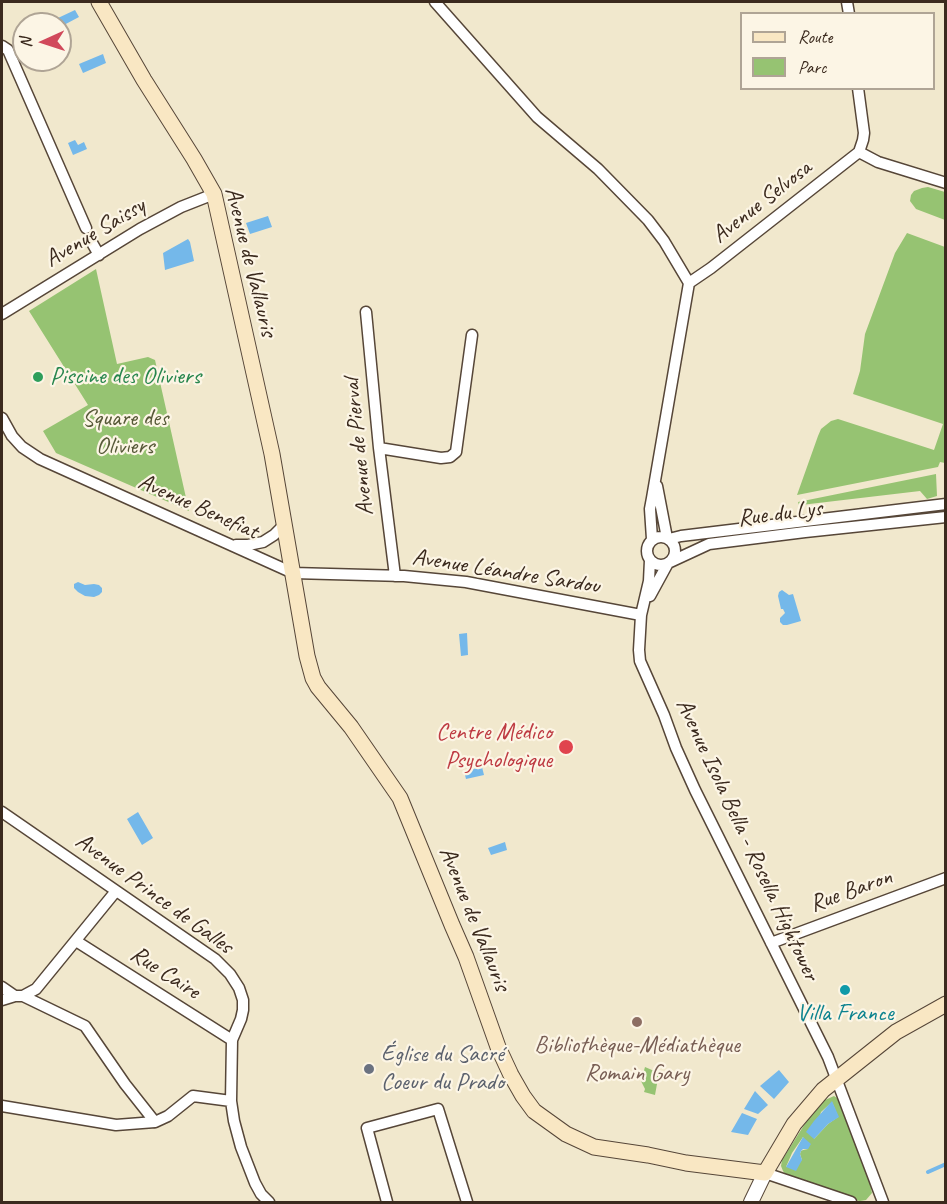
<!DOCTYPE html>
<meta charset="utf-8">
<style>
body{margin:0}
#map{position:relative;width:947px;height:1204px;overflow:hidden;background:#f1e8cd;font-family:Caveat,sans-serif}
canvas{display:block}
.frame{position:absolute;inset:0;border:3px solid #3b2a1e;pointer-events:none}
.legend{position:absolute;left:740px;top:12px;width:195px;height:78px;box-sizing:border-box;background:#fcf5e5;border:2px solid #afa495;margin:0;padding:8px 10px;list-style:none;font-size:18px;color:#3b2a1e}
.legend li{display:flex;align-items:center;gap:12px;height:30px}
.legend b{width:30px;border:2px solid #afa495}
.north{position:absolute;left:12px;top:12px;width:60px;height:60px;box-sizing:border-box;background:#fcf5e5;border:2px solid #afa495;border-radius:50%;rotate:267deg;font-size:16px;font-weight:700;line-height:24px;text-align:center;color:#3b2a1e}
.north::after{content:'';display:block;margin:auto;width:21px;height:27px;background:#d1495b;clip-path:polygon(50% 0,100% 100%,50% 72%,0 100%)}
</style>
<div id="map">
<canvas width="947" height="1204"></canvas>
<div class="frame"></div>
<ul class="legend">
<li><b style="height:8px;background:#f9e7c3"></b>Route</li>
<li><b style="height:16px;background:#96c372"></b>Parc</li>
</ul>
<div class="north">N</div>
</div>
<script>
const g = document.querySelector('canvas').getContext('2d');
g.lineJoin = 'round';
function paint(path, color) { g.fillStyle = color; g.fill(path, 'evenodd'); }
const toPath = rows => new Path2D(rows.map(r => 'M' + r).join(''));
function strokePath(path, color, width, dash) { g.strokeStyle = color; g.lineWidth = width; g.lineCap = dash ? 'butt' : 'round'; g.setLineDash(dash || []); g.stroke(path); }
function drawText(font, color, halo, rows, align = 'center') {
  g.font = font + ' Caveat,sans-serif'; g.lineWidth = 4.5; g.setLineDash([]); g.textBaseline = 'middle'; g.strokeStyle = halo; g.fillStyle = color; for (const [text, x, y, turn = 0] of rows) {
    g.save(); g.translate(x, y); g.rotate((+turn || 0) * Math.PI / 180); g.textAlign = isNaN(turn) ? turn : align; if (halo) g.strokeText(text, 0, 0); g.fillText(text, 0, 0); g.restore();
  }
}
const green = toPath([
 [928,187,945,192,945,220,916,209,910,201,911,195,914,191,922,188],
 [907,233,945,247,945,463,940,462,938,467,797,495,818,436,821,429,831,421,838,419,934,450,943,424,853,394,860,371,865,334,895,253],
 [96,269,117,364,148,357,155,360,189,511,56,453,43,431,88,405,29,311],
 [936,474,937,496,927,499,920,491,801,505,799,505,798,502],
 [645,1067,659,1073,655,1095,644,1092,645,1089,641,1081],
 [834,1096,840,1100,869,1179,872,1193,866,1200,860,1201,854,1200,786,1175,783,1171,781,1166,782,1160,808,1119,825,1100],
 [832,1102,838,1117,828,1124,814,1139,821,1112],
 [803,1137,808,1149,803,1150,801,1151,800,1154,802,1160,786,1167,792,1153]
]);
const water = toPath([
 [75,10,79,17,62,26,58,18],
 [103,54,106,63,83,73,79,64],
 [75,140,78,145,84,142,87,149,73,155,68,143],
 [268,216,272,227,250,234,246,223],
 [188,239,190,242,194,261,165,270,163,253],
 [78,582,85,585,94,584,99,585,102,588,102,592,99,595,94,597,85,596,78,592,74,588,74,584],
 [782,590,789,595,793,594,801,621,787,625,783,625,780,622,780,618,785,613,783,609,781,609,778,596,779,592],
 [467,633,468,655,461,656,459,634],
 [482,767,484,775,466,779,464,771],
 [138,812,153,838,142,845,127,819],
 [505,842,507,850,491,855,488,848],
 [779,1070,789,1082,774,1099,760,1086],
 [755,1091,768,1105,758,1114,744,1109],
 [832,1101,839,1117,828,1124,814,1139,806,1132,814,1121],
 [742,1113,757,1119,748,1135,731,1132],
 [803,1137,811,1144,808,1149,803,1149,801,1151,800,1154,802,1160,796,1171,786,1167]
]);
const stream = toPath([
 [928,1172,946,1164]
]);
const minor = toPath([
 [435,2,537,117,598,169,648,220,664,241,689,283,652,498,650,509,652,539],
 [847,2,849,14],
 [2,46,8,50,86,228],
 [859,152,878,162,946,183],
 [91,241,99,255],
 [689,283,711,268,859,152,863,140,864,133,858,88],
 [366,312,379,448,395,576],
 [2,314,140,229,181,207,214,194],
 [2,418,12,436,22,447,40,459,293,573,404,576,466,582,641,615],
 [379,448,441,458,450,457,456,452,472,335],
 [657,486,667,538],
 '647 551a14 14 0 1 1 28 0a14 14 0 1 1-28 0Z',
 [669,539,681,536,946,504],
 [236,545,248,545,263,542,274,535,284,525],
 [650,560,649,581,641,615,639,650,640,661,664,715,676,748,695,790,828,1057,883,1202],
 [650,596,668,563,709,544,805,532,946,517],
 [2,812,215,959,230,974,239,988,243,1000,243,1010,241,1019,232,1040,231,1101,234,1121,241,1147,255,1183,261,1194,269,1202],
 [76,941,232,1040],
 [771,943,946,878],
 [2,987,15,996],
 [23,996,85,1026,125,1084,155,1122,168,1116,193,1096,231,1101],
 [2,1000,15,996,23,996,36,989,116,891],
 [2,1106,116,1125,155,1122],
 [765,1173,851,1202],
 [387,1202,367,1128,438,1109,467,1202]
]);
const tertiary = toPath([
 [751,1202,765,1173]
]);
const secondary = toPath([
 [99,2,144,80,194,159,214,194,272,454,307,656,313,678,318,687,351,727,400,798,452,925,466,957,498,1047,511,1075,523,1096,534,1111,566,1134,594,1147,648,1155,686,1163,765,1173,794,1124,823,1090,896,1032,946,1004]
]);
const markers = [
 [38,377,6,"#2e9e5b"],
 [566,747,8,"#e0444e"],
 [845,990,6,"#0f9aa8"],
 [637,1022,6,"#8d6e63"],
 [369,1069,6,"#6b7280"]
];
const streetNames = [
 ["Avenue Selvosa",762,202,-38],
 ["Avenue Saissy",95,233,-31],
 ["Avenue de Vallauris",250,262,76],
 ["Avenue de Pierval",359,447,-96],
 ["Avenue Benefiat",198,507,24],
 ["Rue du Lys",780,514,-7],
 ["Avenue Léandre Sardou",506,572,9],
 ["Avenue Isola Bella - Rosella Hightower",747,840,65],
 ["Rue Baron",851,891,-20],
 ["Avenue Prince de Galles",154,894,36],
 ["Avenue de Vallauris",474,919,68],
 ["Rue Caire",165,973,33]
];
const leisureNames = [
 ["Piscine des Oliviers",50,377]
];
const parkNames = [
 ["Square des",125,419],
 ["Oliviers",125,447]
];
const healthNames = [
 ["Centre Médico",552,733],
 ["Psychologique",552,761]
];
const cultureNames = [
 ["Villa France",845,1014]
];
const educationNames = [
 ["Bibliothèque-Médiathèque",637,1046],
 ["Romain Gary",637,1074]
];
const worshipNames = [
 ["Église du Sacré",381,1055],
 ["Coeur du Prado",381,1083]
];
paint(green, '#96c372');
paint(water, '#74b8ea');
strokePath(stream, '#74b8ea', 4);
strokePath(minor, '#564638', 13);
strokePath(tertiary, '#564638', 16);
strokePath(secondary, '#564638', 17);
strokePath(minor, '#fff', 10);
strokePath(tertiary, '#fff', 14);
strokePath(secondary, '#f9e7c3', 15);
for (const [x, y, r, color] of markers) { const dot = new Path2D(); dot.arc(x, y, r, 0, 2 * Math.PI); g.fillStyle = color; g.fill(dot); strokePath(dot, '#fcf5e5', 2); }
drawText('24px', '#3b2a1e', '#fcf5e5', streetNames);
drawText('24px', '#27864d', '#fcf5e5', leisureNames, 'left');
drawText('24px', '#565837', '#fcf5e5', parkNames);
drawText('24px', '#be3a42', '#fcf5e5', healthNames, 'right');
drawText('24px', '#0d838f', '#fcf5e5', cultureNames);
drawText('24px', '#785e54', '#fcf5e5', educationNames);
drawText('24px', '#5b616d', '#fcf5e5', worshipNames, 'left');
</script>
